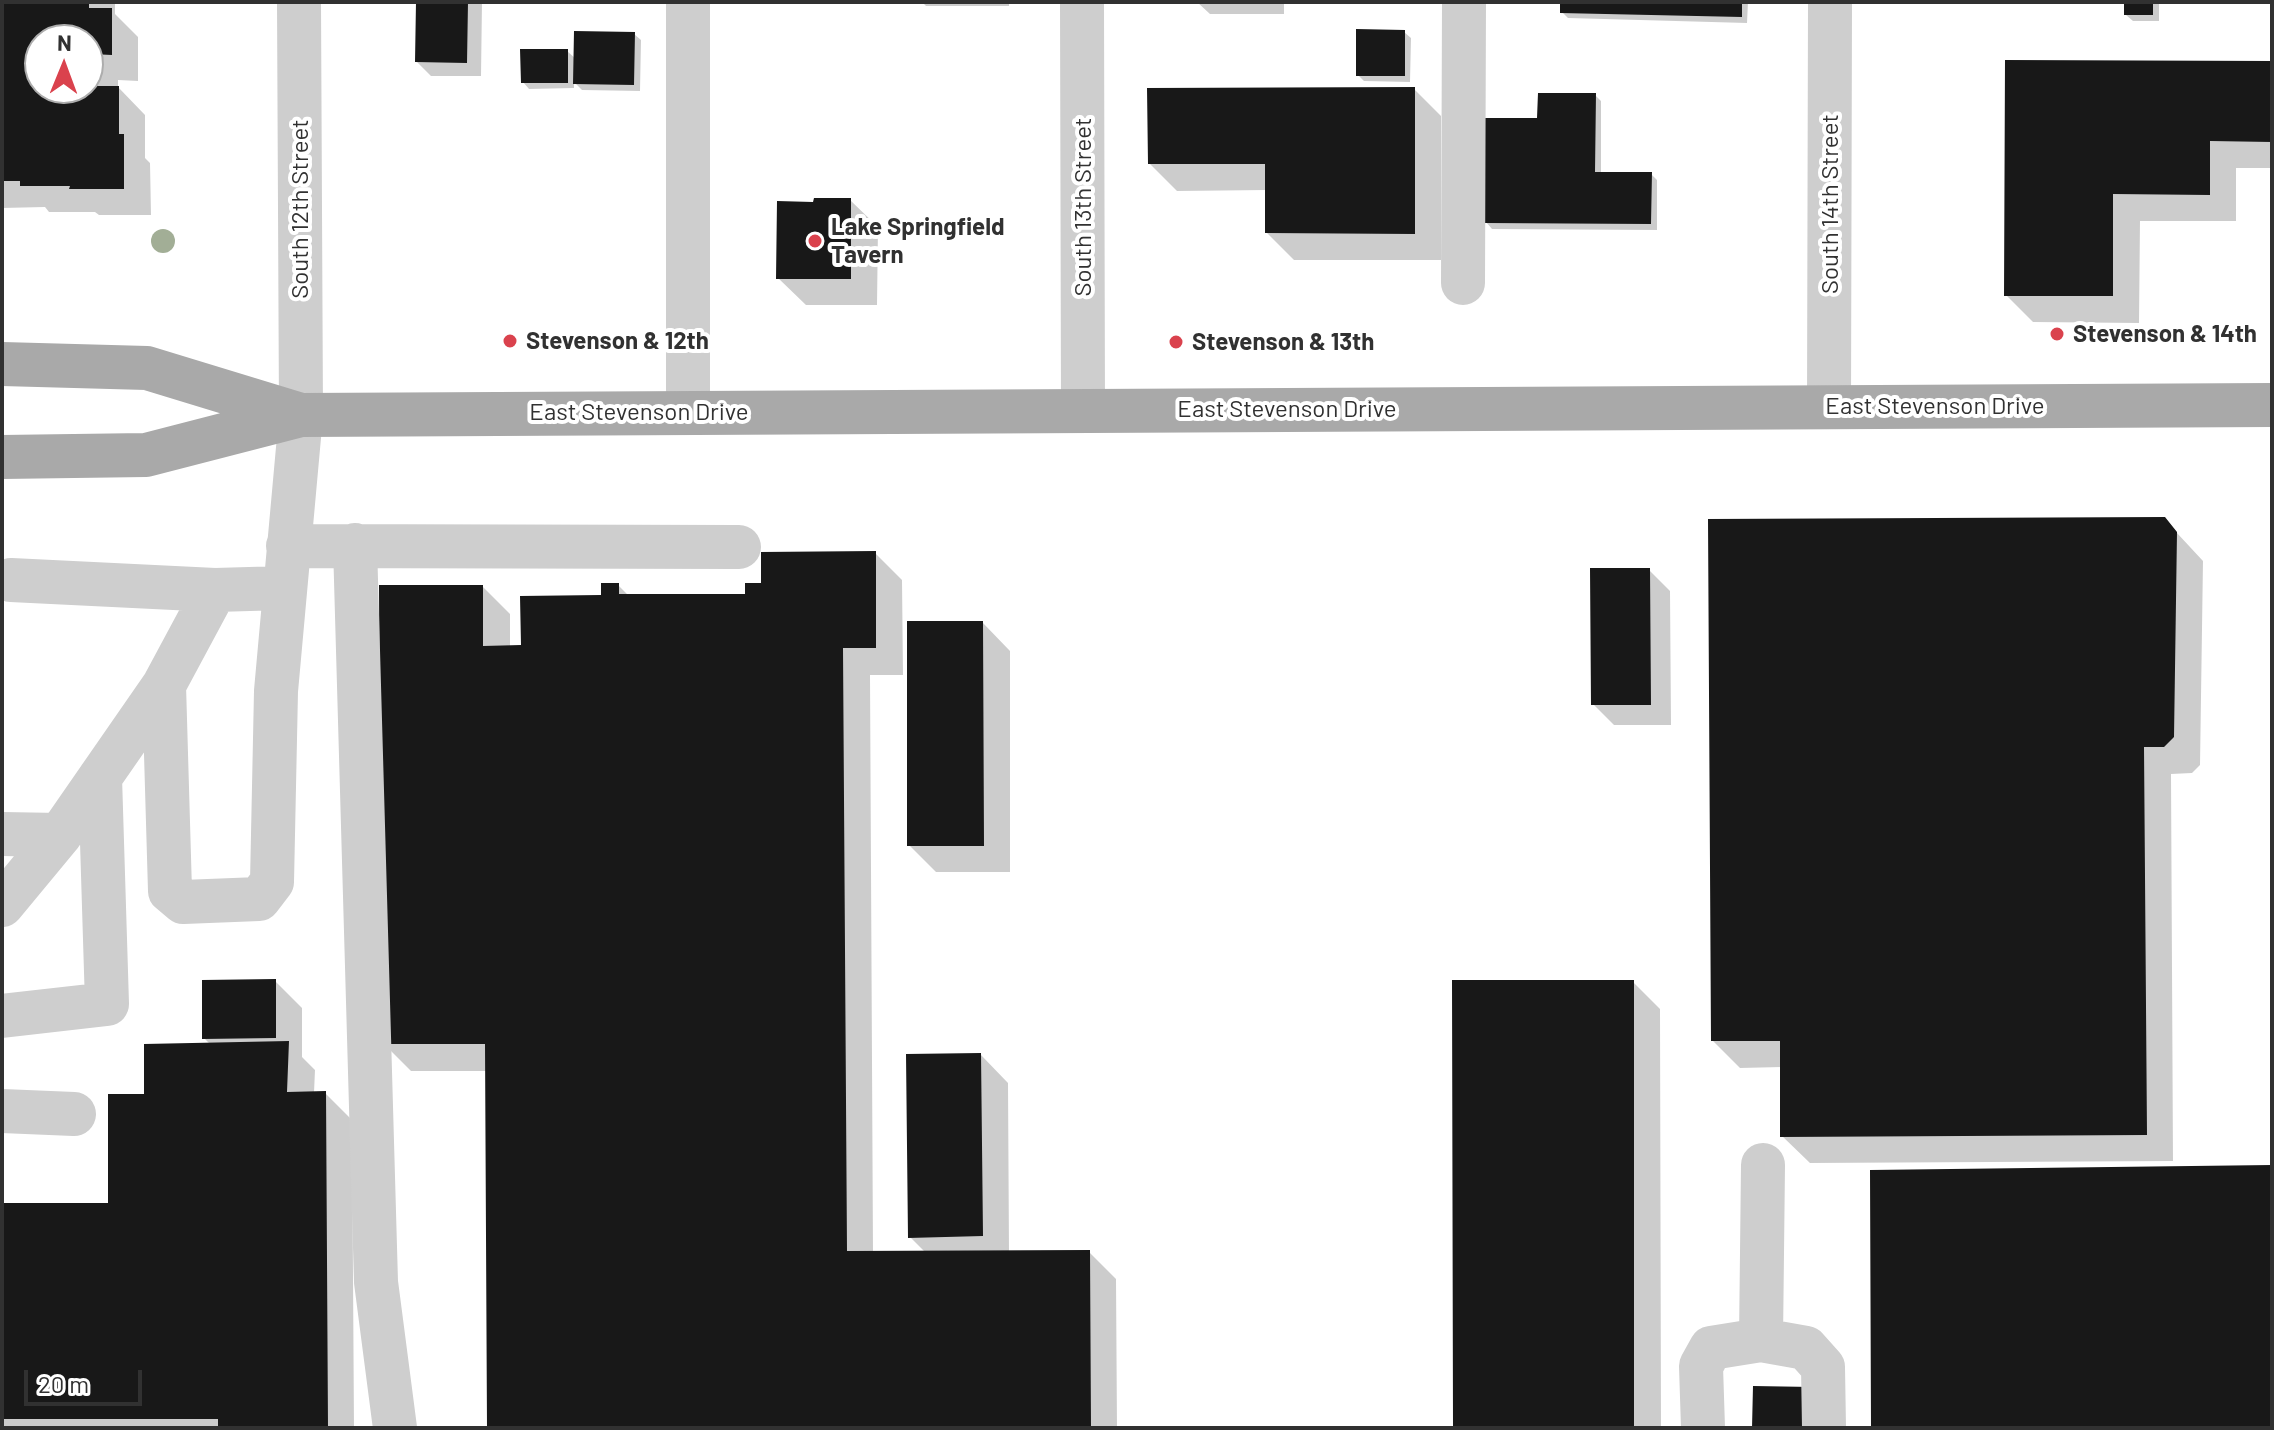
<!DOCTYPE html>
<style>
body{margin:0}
#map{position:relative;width:2274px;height:1430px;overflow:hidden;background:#fff;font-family:Barlow,sans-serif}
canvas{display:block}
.frame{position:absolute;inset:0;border:4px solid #313131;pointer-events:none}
.north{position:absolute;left:24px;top:24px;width:80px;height:80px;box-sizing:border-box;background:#fff;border:2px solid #adadad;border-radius:50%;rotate:1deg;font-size:22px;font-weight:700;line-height:32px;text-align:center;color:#313131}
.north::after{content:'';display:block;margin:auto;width:28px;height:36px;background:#da424d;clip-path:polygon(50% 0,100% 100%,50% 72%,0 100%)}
.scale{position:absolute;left:24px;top:1370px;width:118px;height:36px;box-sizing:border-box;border:4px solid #313131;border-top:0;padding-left:10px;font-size:24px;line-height:28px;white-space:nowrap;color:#313131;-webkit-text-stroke:6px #fff;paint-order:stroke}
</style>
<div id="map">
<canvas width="2274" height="1430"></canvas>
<div class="frame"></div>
<div class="north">N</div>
<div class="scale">20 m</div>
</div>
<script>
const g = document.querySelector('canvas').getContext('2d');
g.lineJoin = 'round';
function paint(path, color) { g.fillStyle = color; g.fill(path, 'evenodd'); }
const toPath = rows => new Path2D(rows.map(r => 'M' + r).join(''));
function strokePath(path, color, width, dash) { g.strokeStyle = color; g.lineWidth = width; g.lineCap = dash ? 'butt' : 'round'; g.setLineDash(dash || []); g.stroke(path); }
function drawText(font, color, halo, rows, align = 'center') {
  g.font = font + ' Barlow,sans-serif'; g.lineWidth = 8; g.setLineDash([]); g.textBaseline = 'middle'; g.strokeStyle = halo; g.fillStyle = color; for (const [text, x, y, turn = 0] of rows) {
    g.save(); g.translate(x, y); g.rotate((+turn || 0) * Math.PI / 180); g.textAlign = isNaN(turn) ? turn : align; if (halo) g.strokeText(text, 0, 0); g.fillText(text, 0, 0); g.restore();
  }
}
const shadow = toPath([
 [2,2,115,2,115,14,138,37,138,81,118,80,118,87,145,115,145,158,150,163,151,215,99,215,95,212,49,212,45,207,2,208],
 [40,40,88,40,88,88,40,88],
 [418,2,482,2,481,76,431,76,417,62],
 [922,2,1009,2,1009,6,926,6],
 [1197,2,1284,2,1284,14,1210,14],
 [1562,2,1748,2,1747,23,1568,18,1562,12],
 [2126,2,2159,2,2159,21,2133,21,2126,15],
 [1404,32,1411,38,1410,82,1364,81,1358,75],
 [634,34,641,40,640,91,582,90,574,82,574,88,529,89,523,82,567,51,576,59],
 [2007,62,2272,63,2272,168,2236,168,2236,221,2140,221,2139,323,2033,322,2006,295],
 [1414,89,1441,116,1441,260,1294,260,1267,233,1267,190,1177,191,1150,164],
 [1595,95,1601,101,1601,174,1651,174,1657,180,1657,230,1492,229,1486,222,1539,120],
 [850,200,878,227,877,305,806,305,778,278,815,204],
 [2164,519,2203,561,2200,765,2192,773,2171,774,2173,1161,1810,1163,1782,1136,1782,1067,1740,1068,1713,1041],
 [875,553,902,580,903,675,870,675,873,1253,926,1253,910,1237,981,1055,1008,1083,1009,1252,1089,1252,1116,1279,1117,1428,489,1428,487,1071,411,1071,383,1043,483,587,510,614,510,647,522,647,603,597,618,585,629,596,747,596,763,585],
 [1649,570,1670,591,1671,725,1614,725,1593,704],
 [983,623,1010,651,1010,872,936,872,909,845],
 [275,981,302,1008,302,1057,315,1070,314,1093,325,1093,352,1120,354,1428,2,1428,2,1205,110,1205,146,1095,211,1045,204,1038],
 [1633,982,1660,1009,1661,1428,1455,1428]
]);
const building = toPath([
 [2,2,89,2,89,8,112,8,112,55,91,54,91,86,119,86,119,134,124,134,124,189,69,189,70,186,20,186,20,181,2,181],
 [40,40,88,40,88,88,40,88],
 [416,2,468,2,467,63,415,62],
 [1560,2,1742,2,1742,17,1560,13],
 [2124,2,2153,2,2153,15,2124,15],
 [1356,29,1405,30,1405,76,1356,76],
 [574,31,635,32,634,85,573,84],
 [520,49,568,49,568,83,521,83],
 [2005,60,2272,61,2272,142,2210,141,2210,195,2113,194,2113,296,2004,296],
 [1415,87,1415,234,1265,233,1265,164,1148,164,1147,88],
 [1538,93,1596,93,1595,172,1652,172,1651,224,1484,223,1484,118,1537,118],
 [814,198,851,198,851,279,776,279,777,201,813,202],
 [2165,517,2177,532,2174,737,2164,747,2144,747,2147,1135,1780,1137,1780,1041,1711,1041,1708,519],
 [876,551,876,648,843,648,847,1251,1090,1250,1091,1428,487,1428,485,1044,381,1044,379,585,483,585,483,646,521,645,520,596,601,595,601,583,619,583,619,594,745,594,745,583,761,583,761,552],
 [1590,568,1650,568,1651,705,1591,705],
 [907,621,983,621,984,846,907,846],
 [276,979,276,1038,202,1039,202,980],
 [1452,980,1634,980,1634,1428,1453,1428],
 [289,1041,287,1092,326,1091,328,1428,218,1428,218,1419,2,1419,2,1203,108,1203,108,1094,144,1094,144,1044],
 [981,1053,983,1236,908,1238,906,1054],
 [2272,1165,2272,1428,1871,1428,1870,1170],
 [1753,1386,1813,1387,1812,1428,1752,1428]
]);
const minor = toPath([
 [1082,2,1083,411],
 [1463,283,1464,2],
 [1829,407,1830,2],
 [688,411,688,2],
 [355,545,376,1282,395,1428],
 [288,546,739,547],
 [11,580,215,590],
 [284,588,215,590,164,685,170,891,183,902,259,899,272,882,276,691,301,415,299,2],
 [2,834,60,835],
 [2,905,60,835,164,685],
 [2,1016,107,1004,100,777],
 [2,1111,74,1114],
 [1761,1340,1763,1165],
 [1703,1428,1701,1366,1711,1348,1761,1340,1806,1348,1823,1367,1824,1428]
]);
const major = toPath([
 [2,364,147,368,301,415],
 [2,457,146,455,301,415,2272,405]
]);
const trees = [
 [163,241]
];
const markers = [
 [815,241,8,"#da424d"],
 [2057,334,8,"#da424d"],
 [510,341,8,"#da424d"],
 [1176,342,8,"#da424d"]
];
const streetNames = [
 ["South 14th Street",1830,204,-90],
 ["South 13th Street",1083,207,-90],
 ["South 12th Street",300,209,-90],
 ["East Stevenson Drive",1935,406],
 ["East Stevenson Drive",1287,409],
 ["East Stevenson Drive",639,412]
];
const poiNames = [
 ["Lake Springfield",831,227],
 ["Tavern",831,255],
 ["Stevenson & 14th",2073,334],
 ["Stevenson & 12th",526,341],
 ["Stevenson & 13th",1192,342]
];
paint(shadow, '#0003');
paint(building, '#181818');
strokePath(minor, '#cecece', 44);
strokePath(major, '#a9a9a9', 44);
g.fillStyle = '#a2ae96';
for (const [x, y] of trees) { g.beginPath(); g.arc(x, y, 12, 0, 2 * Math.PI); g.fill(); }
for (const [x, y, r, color] of markers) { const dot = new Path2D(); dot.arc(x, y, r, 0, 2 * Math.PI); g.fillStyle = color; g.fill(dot); strokePath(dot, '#fff', 3); }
drawText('24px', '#313131', '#fff', streetNames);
drawText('bold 24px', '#313131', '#fff', poiNames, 'left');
</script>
